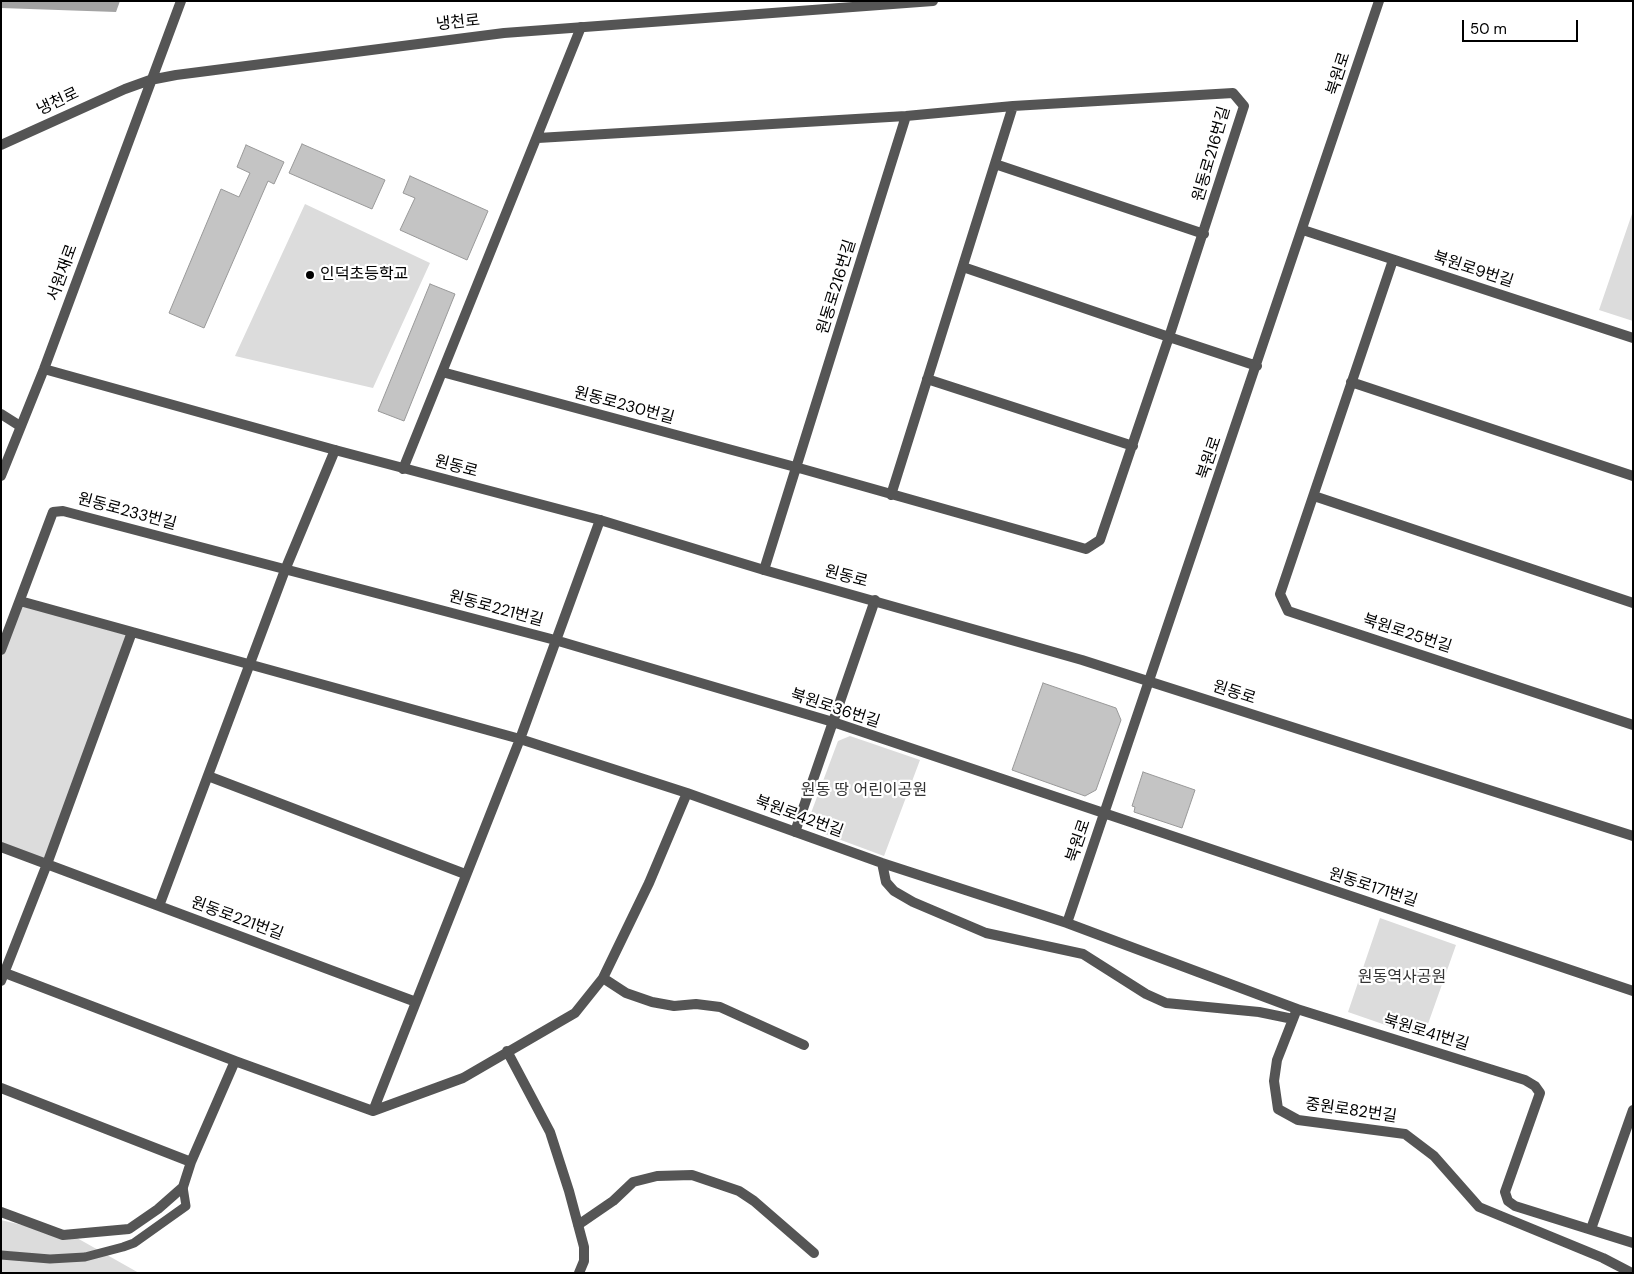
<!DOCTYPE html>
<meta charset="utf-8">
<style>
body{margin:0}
#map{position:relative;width:1634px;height:1274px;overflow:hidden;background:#fff;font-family:"DM Sans",sans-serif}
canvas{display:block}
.frame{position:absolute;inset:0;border:2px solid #000;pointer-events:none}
.scale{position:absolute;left:1462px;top:20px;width:116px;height:22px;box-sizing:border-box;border:2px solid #000;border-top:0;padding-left:6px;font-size:15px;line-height:18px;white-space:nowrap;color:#000;-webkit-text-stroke:4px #fff;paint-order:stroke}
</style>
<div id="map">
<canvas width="1634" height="1274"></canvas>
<div class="frame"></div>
<div class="scale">50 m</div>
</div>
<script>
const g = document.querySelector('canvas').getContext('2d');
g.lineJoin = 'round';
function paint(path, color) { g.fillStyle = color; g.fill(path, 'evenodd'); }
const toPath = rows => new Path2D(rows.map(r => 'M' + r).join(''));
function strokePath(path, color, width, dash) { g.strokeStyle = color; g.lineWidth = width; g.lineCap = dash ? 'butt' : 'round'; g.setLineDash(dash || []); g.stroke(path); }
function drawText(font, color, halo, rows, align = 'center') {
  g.font = font + ' "DM Sans","Noto Sans KR",sans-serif'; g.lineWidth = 4.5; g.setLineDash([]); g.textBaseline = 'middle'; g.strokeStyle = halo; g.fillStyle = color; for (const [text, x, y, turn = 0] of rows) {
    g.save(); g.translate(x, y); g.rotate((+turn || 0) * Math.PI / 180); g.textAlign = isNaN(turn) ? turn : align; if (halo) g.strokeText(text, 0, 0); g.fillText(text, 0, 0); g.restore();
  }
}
const green = toPath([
 [305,204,430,263,373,388,235,356],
 [1633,211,1633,321,1599,310],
 [20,601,132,632,47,864,1,847,1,650],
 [850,736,920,760,884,856,814,830,808,821,838,741],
 [1380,918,1456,945,1423,1038,1348,1012],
 [1,1220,77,1238,139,1273,1,1273]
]);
const water = toPath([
 [1,1,120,1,116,12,1,8]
]);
const building = toPath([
 [302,144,385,180,372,209,289,173,302,144],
 [246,145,284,162,274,184,268,181,204,328,169,313,221,189,239,197,250,173,237,167,246,145],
 [410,176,488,211,467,260,400,230,415,198,403,193,410,176],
 [430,284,455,294,404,421,378,411,430,284],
 [1043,683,1116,708,1121,720,1096,790,1085,796,1012,770,1043,683],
 [1143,772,1195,790,1182,828,1134,812,1135,807,1132,806,1143,772]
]);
const service = toPath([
 [1,1255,50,1259,85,1257,123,1247,134,1243,186,1206,183,1187]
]);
const minor = toPath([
 [538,138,906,116,1013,106,1233,93,1244,106,1169,337,1257,366],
 [995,164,1204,234],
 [1303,230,1633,338],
 [1393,260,1280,594,1288,611,1633,725],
 [442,372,799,468,1086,549,1100,540,1169,337,963,267],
 [927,379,1133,446],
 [1351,382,1633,476],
 [1,414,20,426],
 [403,469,581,27],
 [891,495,1013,106],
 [1314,496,1633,603],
 [764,570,906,116],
 [20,601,520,739,687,793,882,863,1067,923,1297,1009,1525,1080,1535,1086,1540,1093,1505,1192,1508,1201,1515,1206,1633,1243],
 [1,650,53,512,63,511,555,640,833,722,1633,991],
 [208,776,465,874],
 [795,832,875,600],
 [1,847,416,1002],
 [882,863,886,882,894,891,913,902,986,933,1083,954,1146,994,1166,1003,1259,1012,1293,1019],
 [159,906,285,570,335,450],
 [1067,923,1379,1],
 [5,973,235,1061],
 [603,978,626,993,652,1002,674,1006,696,1004,720,1007,804,1045],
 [1,981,47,864,132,632],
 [1297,1009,1277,1060,1274,1081,1278,1109,1298,1120,1405,1134,1434,1156,1479,1207,1603,1258,1632,1273],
 [507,1051,550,1132,569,1191,584,1247,584,1261,579,1273],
 [1,1088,191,1162],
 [373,1111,463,1078,575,1013,603,978,649,883,687,793],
 [1,1212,63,1235,129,1229,158,1209,183,1187,191,1162,235,1061,373,1111,520,739,600,520],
 [578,1225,613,1201,633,1182,657,1176,692,1175,739,1191,754,1201,814,1253],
 [1591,1229,1633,1110]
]);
const tertiary = toPath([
 [1,145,125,89,150,80,176,75,504,33,933,1],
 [44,369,335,450,600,520,764,570,1082,660,1633,836],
 [1,476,44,369,181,1]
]);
const markers = [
 [310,275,5,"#000"]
];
const streetNames = [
 ["냉천로",458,23,-6],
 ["북원로",1339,74,-72],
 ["냉천로",58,102,-25],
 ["원동로216번길",1212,154,-74],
 ["북원로9번길",1473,270,18],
 ["서원재로",63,273,-70],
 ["원동로216번길",837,287,-73],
 ["원동로230번길",624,406,15],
 ["북원로",1210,458,-71],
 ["원동로",456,467,15],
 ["원동로233번길",127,512,15],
 ["원동로",846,577,15],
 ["원동로221번길",496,609,15],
 ["북원로25번길",1407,634,18],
 ["원동로",1234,693,18],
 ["북원로36번길",835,709,18],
 ["북원로42번길",799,817,20],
 ["북원로",1079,841,-71],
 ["원동로171번길",1373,888,18],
 ["원동로221번길",237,919,20],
 ["북원로41번길",1426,1033,17],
 ["중원로82번길",1351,1111,8]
];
const poiNames = [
 ["인덕초등학교",320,275]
];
const parkNames = [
 ["원동 땅 어린이공원",864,791],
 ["원동역사공원",1402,978]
];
paint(green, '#dcdcdc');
paint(water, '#a3a3a3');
paint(building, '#c4c4c4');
strokePath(building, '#999', 1);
strokePath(service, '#555', 9);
strokePath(minor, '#555', 10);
strokePath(tertiary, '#555', 10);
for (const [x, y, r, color] of markers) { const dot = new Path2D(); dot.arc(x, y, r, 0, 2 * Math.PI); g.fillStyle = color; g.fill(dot); strokePath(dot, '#fff', 2); }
drawText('16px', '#000', '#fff', streetNames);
drawText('16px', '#000', '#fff', poiNames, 'left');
drawText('16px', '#333', '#fff', parkNames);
</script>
